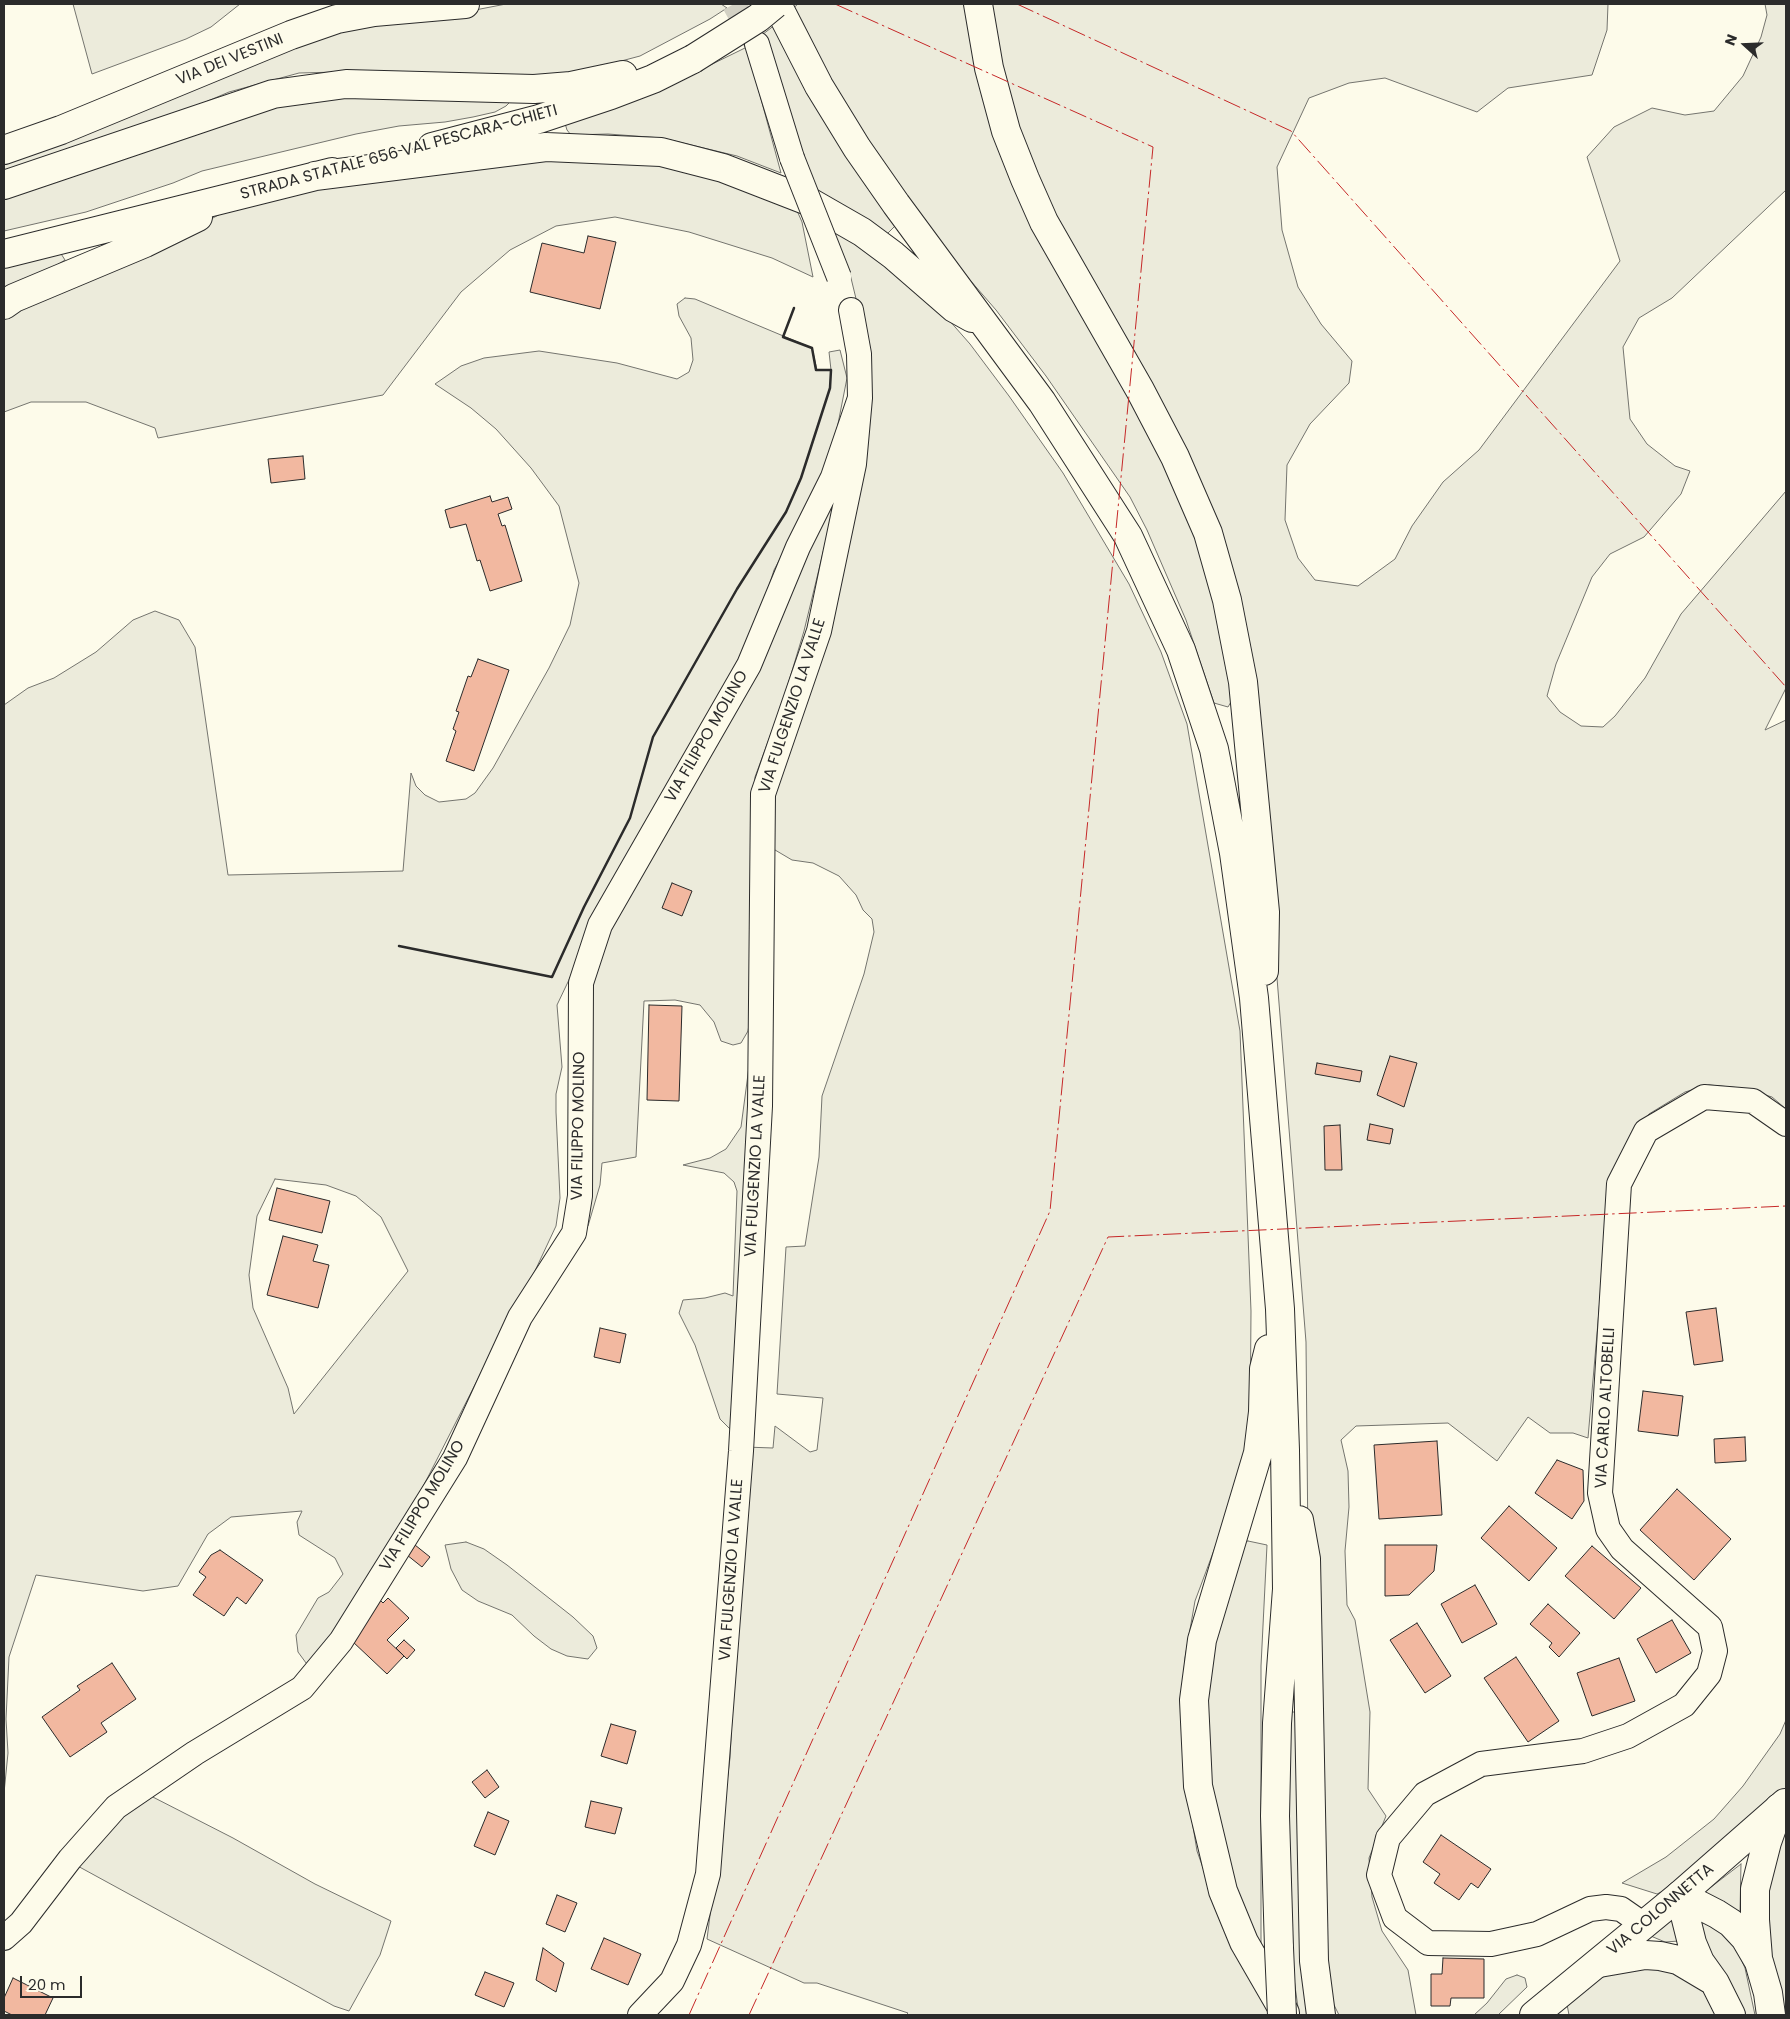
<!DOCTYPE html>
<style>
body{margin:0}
#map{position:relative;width:1790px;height:2019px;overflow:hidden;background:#fdfbea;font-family:Poppins,sans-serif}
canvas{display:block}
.frame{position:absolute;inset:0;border:5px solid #2b2b2b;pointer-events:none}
.north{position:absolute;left:1720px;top:20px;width:50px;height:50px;-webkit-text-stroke:4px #fdfbea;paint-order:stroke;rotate:290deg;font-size:14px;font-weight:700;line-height:20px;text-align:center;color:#2b2b2b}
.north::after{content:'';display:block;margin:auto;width:18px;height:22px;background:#2b2b2b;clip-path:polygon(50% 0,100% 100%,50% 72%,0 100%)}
.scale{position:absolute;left:20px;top:1976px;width:62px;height:22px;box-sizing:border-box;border:2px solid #2b2b2b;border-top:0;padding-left:6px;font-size:15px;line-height:18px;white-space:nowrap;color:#2b2b2b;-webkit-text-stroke:4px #fdfbea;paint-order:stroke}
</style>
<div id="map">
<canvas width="1790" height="2019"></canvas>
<div class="frame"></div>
<div class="north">N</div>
<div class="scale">20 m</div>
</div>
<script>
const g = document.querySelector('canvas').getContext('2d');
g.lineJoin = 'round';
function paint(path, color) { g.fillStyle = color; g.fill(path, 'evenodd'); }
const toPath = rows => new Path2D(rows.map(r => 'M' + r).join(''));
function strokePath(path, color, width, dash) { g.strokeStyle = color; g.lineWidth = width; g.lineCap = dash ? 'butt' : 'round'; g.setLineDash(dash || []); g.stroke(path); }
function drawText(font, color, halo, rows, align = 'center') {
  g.font = font + ' Poppins,sans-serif'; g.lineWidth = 4; g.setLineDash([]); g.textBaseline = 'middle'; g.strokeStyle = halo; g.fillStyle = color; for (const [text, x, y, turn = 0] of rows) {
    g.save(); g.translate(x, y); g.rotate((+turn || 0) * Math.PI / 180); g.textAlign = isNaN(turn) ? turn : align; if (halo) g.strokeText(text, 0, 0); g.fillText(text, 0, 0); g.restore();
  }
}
const green = toPath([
 [73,4,240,4,211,27,186,39,92,74,73,4],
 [506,4,721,4,727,8,710,19,640,56,595,68,528,81,378,71,299,73,229,92,126,136,4,178,4,156,341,27,470,11,506,4],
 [798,4,968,4,973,46,1136,394,1199,542,1220,609,1235,695,1228,707,1214,703,1186,620,1147,530,1130,497,1046,376,996,310,943,249,846,111,791,10,798,4],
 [990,4,1608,4,1607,30,1592,75,1508,88,1477,112,1385,78,1349,83,1309,98,1277,167,1282,230,1298,287,1321,324,1352,361,1349,383,1310,424,1287,465,1285,520,1298,558,1315,580,1358,586,1395,559,1412,526,1443,482,1479,450,1620,261,1587,157,1614,127,1652,108,1685,115,1714,111,1743,76,1761,37,1767,15,1765,4,1786,4,1786,190,1672,298,1639,318,1623,347,1630,419,1647,444,1675,466,1690,471,1681,494,1644,537,1610,554,1592,577,1556,664,1547,696,1560,712,1581,726,1603,727,1615,716,1645,678,1681,614,1786,491,1786,688,1765,730,1786,720,1786,1109,1772,1097,1741,1088,1709,1085,1685,1092,1649,1114,1631,1139,1608,1206,1588,1438,1573,1433,1550,1433,1528,1417,1497,1461,1448,1423,1356,1426,1341,1440,1348,1471,1349,1507,1345,1551,1347,1605,1355,1620,1370,1712,1368,1789,1386,1816,1369,1858,1372,1897,1382,1931,1408,1970,1416,2015,1339,2015,1329,1995,1308,1550,1306,1342,1270,890,1229,573,1012,129,990,4],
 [780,21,895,226,886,235,820,197,758,38,780,21],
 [747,47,781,173,737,156,662,138,608,134,571,135,567,130,564,120,690,75,747,47],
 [368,93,511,101,506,106,495,112,473,117,445,122,399,126,356,134,202,171,173,183,86,212,4,231,4,193,287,98,368,93],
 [548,151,659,157,791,197,802,222,813,277,772,258,689,232,615,217,556,226,510,250,461,292,383,395,158,438,155,428,86,402,31,402,4,412,4,314,177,237,260,193,548,151],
 [827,220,926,294,970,344,1009,396,1063,473,1129,584,1161,652,1187,724,1240,1031,1251,1311,1250,1438,1229,1510,1195,1601,1185,1658,1181,1713,1184,1771,1197,1851,1223,1924,1265,1992,1268,2015,906,2015,908,2013,817,1983,804,1983,707,1939,730,1758,745,1447,773,1448,775,1426,810,1452,817,1450,823,1398,777,1394,786,1247,805,1246,819,1157,822,1096,864,974,874,932,872,919,863,910,856,895,839,876,813,863,792,860,770,847,772,788,869,352,850,274,827,220],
 [58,249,65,260,4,297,4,263,58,249],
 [685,298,695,299,812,348,817,370,831,370,829,352,840,350,847,378,836,434,817,490,774,570,757,624,587,942,557,1005,562,1067,556,1094,556,1112,560,1198,556,1226,534,1273,505,1326,406,1520,353,1610,309,1667,298,1652,296,1635,318,1598,329,1592,343,1574,335,1558,299,1535,297,1522,302,1511,231,1517,208,1534,178,1586,143,1591,36,1575,9,1657,6,1719,8,1753,4,1793,4,705,28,688,54,678,96,652,133,620,155,611,179,620,195,647,228,875,403,871,411,773,416,786,425,795,439,802,466,799,475,793,493,768,549,668,570,625,579,583,559,506,531,468,496,429,471,408,435,384,461,366,484,358,539,351,617,363,677,379,689,372,693,360,691,338,679,316,677,304,685,298],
 [275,1179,326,1185,356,1196,381,1217,408,1271,294,1414,288,1388,253,1308,249,1275,257,1216,275,1179],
 [837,495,804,631,783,701,755,777,752,829,751,1012,748,1031,741,1043,733,1045,721,1041,714,1022,700,1005,675,1000,644,1001,636,1157,602,1163,600,1185,588,1226,574,1240,583,1018,607,926,775,617,837,495],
 [750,1059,754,1083,735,1434,720,1419,695,1345,679,1313,683,1300,705,1298,725,1293,733,1296,737,1191,734,1182,724,1173,683,1165,710,1158,726,1149,741,1127,750,1059],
 [1248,1541,1267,1545,1261,1666,1261,1952,1218,1863,1202,1668,1242,1542,1248,1541],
 [466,1542,484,1549,507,1565,573,1617,593,1636,597,1648,588,1659,567,1656,551,1649,534,1636,512,1615,478,1601,462,1590,451,1569,445,1545,466,1542],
 [1288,1712,1301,1712,1317,2015,1299,2015,1291,1957,1286,1849,1288,1712],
 [1786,1720,1786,1796,1676,1885,1657,1894,1622,1883,1666,1857,1714,1819,1743,1786,1780,1734,1786,1720],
 [145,1793,233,1838,315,1884,391,1921,380,1955,349,2011,334,2006,74,1864,145,1793],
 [1786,1813,1786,2015,1777,2015,1763,1868,1786,1813],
 [1741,1864,1740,1912,1702,1894,1741,1864],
 [1676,1913,1679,1941,1665,1942,1646,1934,1676,1913],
 [1708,1916,1734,1943,1745,1968,1755,2015,1741,2015,1708,1958,1696,1920,1708,1916],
 [1644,1962,1704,1985,1720,2015,1569,2015,1566,1999,1597,1971,1644,1962],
 [1517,1975,1525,1978,1527,1987,1498,2015,1474,2015,1487,2003,1506,1979,1517,1975]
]);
const building = toPath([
 [588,236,616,242,600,309,530,292,542,243,584,253,588,236],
 [303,456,305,479,271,483,268,459,303,456],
 [490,496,492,502,508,497,512,509,498,514,502,526,505,525,522,581,490,591,480,560,477,561,466,524,450,528,445,510,490,496],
 [478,659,509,670,474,771,446,761,456,731,453,729,459,712,456,711,468,676,471,677,478,659],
 [672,883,692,891,682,916,662,908,672,883],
 [649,1005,682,1006,679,1101,647,1100,649,1005],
 [1390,1056,1417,1063,1404,1107,1377,1095,1390,1056],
 [1317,1063,1362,1071,1360,1082,1315,1074,1317,1063],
 [1370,1124,1393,1129,1390,1144,1367,1140,1370,1124],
 [1340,1125,1342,1170,1325,1170,1324,1126,1340,1125],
 [277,1188,330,1201,322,1233,269,1220,277,1188],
 [283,1236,318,1245,313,1261,329,1265,318,1308,267,1295,283,1236],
 [1716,1308,1723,1361,1694,1365,1686,1312,1716,1308],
 [600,1328,626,1334,620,1363,594,1357,600,1328],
 [1643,1391,1683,1396,1678,1436,1638,1431,1643,1391],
 [1745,1437,1746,1461,1715,1463,1714,1439,1745,1437],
 [1437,1441,1442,1515,1379,1519,1374,1445,1437,1441],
 [1557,1460,1583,1470,1584,1501,1572,1519,1535,1493,1557,1460],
 [1677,1489,1731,1539,1694,1580,1640,1530,1677,1489],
 [1509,1506,1557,1548,1529,1581,1481,1538,1509,1506],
 [415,1545,430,1557,422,1567,407,1555,415,1545],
 [1385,1545,1437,1545,1434,1571,1409,1595,1385,1596,1385,1545],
 [1592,1546,1641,1588,1614,1619,1565,1576,1592,1546],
 [220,1550,263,1580,246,1604,237,1597,224,1616,193,1595,206,1577,199,1572,211,1555,220,1550],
 [1475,1585,1497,1624,1462,1643,1441,1604,1475,1585],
 [378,1598,383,1603,388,1598,409,1618,387,1640,404,1656,387,1674,352,1641,361,1631,353,1624,378,1598],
 [1548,1604,1580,1633,1559,1657,1549,1647,1552,1643,1530,1624,1548,1604],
 [1672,1620,1691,1653,1656,1673,1637,1639,1672,1620],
 [1417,1623,1451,1676,1425,1693,1390,1640,1417,1623],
 [404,1640,415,1650,407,1659,396,1648,404,1640],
 [1516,1657,1559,1721,1528,1742,1484,1678,1516,1657],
 [1619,1658,1635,1701,1592,1716,1577,1673,1619,1658],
 [112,1663,136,1699,101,1723,107,1732,70,1757,42,1717,80,1690,77,1686,112,1663],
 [611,1724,636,1731,627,1764,601,1756,611,1724],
 [487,1770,499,1787,485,1798,472,1782,487,1770],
 [591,1801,622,1808,615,1834,585,1827,591,1801],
 [488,1812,509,1821,495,1855,474,1846,488,1812],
 [1441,1835,1491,1869,1478,1888,1471,1883,1459,1900,1434,1883,1440,1874,1423,1862,1441,1835],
 [557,1895,577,1903,565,1932,546,1924,557,1895],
 [604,1938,641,1954,628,1985,591,1969,604,1938],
 [543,1948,564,1963,556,1992,536,1980,543,1948],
 [1443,1958,1484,1959,1484,1998,1451,1998,1450,2006,1431,2006,1431,1974,1442,1974,1443,1958],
 [485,1972,514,1983,504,2007,475,1995,485,1972],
 [13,1978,53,1998,45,2015,12,2015,4,2011,4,1998,13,1978]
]);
const minorTunnel = toPath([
 [734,4,755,42]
]);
const minor = toPath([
 [757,44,792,158],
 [1644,1925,1621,1909,1606,1907,1590,1909,1537,1934,1491,1944,1428,1943,1395,1918,1379,1875,1388,1838,1425,1794,1481,1764,1583,1751,1628,1736,1684,1705,1709,1674,1715,1651,1710,1627,1622,1549,1608,1529,1600,1493,1619,1184,1646,1131,1704,1097,1753,1101,1786,1124],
 [4,1938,21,1923,70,1859,116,1807,195,1753,302,1688,341,1641,455,1458,520,1317,574,1233,580,1196,581,983,600,925,749,665,798,547,833,477,860,398],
 [640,2015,672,1981,689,1945,708,1874,741,1451,760,1106,763,794,819,631,854,464,860,398,859,354,851,310]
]);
const major = toPath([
 [4,150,61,130,291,35,337,19,374,12,465,4],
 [1534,2015,1680,1895,1785,1803]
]);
const highway = toPath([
 [777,4,819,86,857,148,896,204,1042,402,1128,536,1181,650,1214,749,1234,853,1254,998,1280,1309,1285,1450,1287,1589,1277,1723,1275,1816,1279,1948],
 [978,4,989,68,1006,131,1025,179,1044,222,1140,390,1175,457,1208,533,1227,600,1243,682,1265,912,1264,971],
 [432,147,539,119,611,95,653,79,693,59],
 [315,176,546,147,661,152,723,168,808,201,862,232,893,255,954,308,972,318],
 [4,185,273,94,346,84,534,89,571,86,623,75],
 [4,254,332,172],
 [4,305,14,298,145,243,198,217],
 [1269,1349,1264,1369,1263,1412,1258,1453,1202,1640,1194,1700,1198,1786,1223,1891,1244,1942,1285,2013],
 [1299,1520,1306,1559,1314,1961,1321,2015],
 [1680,1895,1717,1914,1731,1923,1745,1938,1759,1962,1768,1993,1771,2015],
 [1680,1895,1692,1943,1700,1962,1715,1983,1731,2015],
 [1758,1958,1755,1920,1755,1889,1767,1842,1779,1808],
 [1599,1963,1645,1955,1660,1956,1678,1960,1710,1979]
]);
const minorBridge = toPath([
 [792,158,839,277]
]);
const highwayBridge = toPath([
 [693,59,758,18,775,4],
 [1279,1948,1282,2015]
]);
const wall = toPath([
 [399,946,552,977,584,907,630,818,653,737,737,589,786,512,801,478,830,388,831,370,816,370,812,348,783,337,794,308]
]);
const power = toPath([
 [1017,4,1291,131,1786,687],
 [689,2015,1050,1211,1153,147,835,4],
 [749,2015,1108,1237,1786,1206]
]);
const streetNames = [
 ["VIA DEI VESTINI",230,60,-22],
 ["STRADA STATALE 656 VAL PESCARA-CHIETI",399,153,-15],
 ["VIA FULGENZIO LA VALLE",793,706,-72],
 ["VIA FILIPPO MOLINO",707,737,-60],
 ["VIA FILIPPO MOLINO",579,1126,-89],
 ["VIA FULGENZIO LA VALLE",756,1166,-87],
 ["VIA CARLO ALTOBELLI",1606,1408,-87],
 ["VIA FILIPPO MOLINO",423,1506,-59],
 ["VIA FULGENZIO LA VALLE",732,1570,-86],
 ["VIA COLONNETTA",1661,1910,-40]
];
paint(green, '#ecebdb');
strokePath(green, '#74746e', 1);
paint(building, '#f2b8a0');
strokePath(building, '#2b2b2b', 1);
strokePath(minorTunnel, '#d3d1c4', 24, [24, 12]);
strokePath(minor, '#2b2b2b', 26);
strokePath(major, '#2b2b2b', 30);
strokePath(highway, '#2b2b2b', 30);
strokePath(minor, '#fdfbea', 24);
strokePath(major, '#fdfbea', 28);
strokePath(highway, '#fdfbea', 28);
strokePath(minorBridge, '#2b2b2b', 26, []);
strokePath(highwayBridge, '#2b2b2b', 30, []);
strokePath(minorBridge, '#fdfbea', 24);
strokePath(highwayBridge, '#fdfbea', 28);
strokePath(wall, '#2b2b2b', 2.5);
strokePath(power, '#c62828', 1, [18, 4, 2.5, 4]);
drawText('16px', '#2b2b2b', '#fdfbea', streetNames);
</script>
